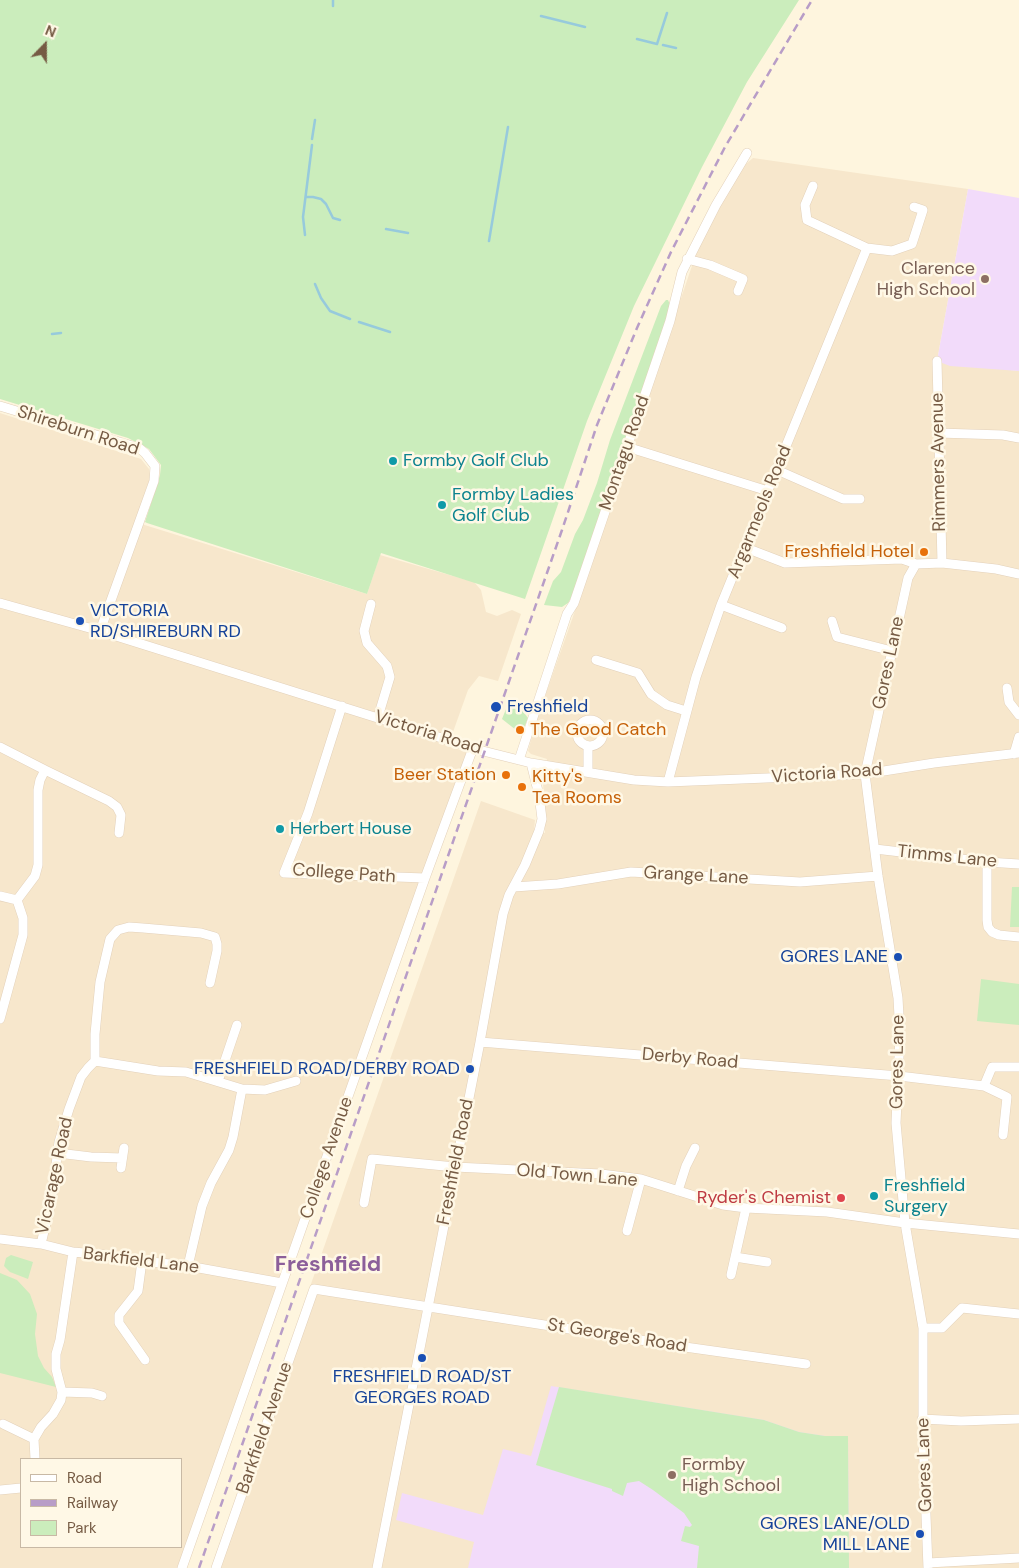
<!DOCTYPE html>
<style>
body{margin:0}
#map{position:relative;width:1019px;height:1568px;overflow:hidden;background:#fef5de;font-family:"DM Sans",sans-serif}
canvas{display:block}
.legend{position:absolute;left:20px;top:1458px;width:162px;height:90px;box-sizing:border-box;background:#fff8e6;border:1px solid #c8b9a5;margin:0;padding:6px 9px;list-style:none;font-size:15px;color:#765b44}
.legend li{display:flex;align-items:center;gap:10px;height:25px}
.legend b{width:25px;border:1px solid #c8b9a5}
.north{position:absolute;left:20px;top:20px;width:50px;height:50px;-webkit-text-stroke:4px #fff8e6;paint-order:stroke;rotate:22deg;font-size:14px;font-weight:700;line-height:20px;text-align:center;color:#765b44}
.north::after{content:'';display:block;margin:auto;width:18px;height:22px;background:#765b44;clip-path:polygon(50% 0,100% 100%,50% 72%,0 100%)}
</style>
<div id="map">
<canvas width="1019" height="1568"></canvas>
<ul class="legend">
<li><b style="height:6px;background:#fff"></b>Road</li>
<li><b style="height:6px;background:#b89dc7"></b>Railway</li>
<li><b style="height:14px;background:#cbedbc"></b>Park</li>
</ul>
<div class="north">N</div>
</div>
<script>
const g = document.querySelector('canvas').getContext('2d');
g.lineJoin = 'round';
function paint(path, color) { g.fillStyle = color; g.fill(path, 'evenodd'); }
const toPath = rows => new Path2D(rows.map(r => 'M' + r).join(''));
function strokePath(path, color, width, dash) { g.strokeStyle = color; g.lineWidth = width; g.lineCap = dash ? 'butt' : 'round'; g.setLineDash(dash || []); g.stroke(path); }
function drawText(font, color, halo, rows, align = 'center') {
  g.font = font + ' "DM Sans",sans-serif'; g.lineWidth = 5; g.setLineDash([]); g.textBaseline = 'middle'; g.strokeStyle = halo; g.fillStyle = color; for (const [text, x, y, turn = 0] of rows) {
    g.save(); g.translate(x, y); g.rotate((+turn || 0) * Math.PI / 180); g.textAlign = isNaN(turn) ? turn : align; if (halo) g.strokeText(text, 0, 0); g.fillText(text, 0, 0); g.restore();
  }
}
const residential = toPath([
 [753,158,968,189,937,361,1019,371,1019,1568,211,1568,481,801,535,820,534,831,545,833,545,811,543,783,547,759,531,754,528,751,537,719,577,605,696,254,712,218,741,168],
 [0,413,141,459,149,469,150,478,135,522,367,594,380,555,474,582,481,590,486,612,497,616,512,610,521,614,498,681,479,676,468,690,448,746,470,753,281,1289,187,1568,0,1568],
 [21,1459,181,1459,181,1547,21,1547]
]);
const education = toPath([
 [968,189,1019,198,1019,371,950,366,937,361],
 [551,1386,764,1420,799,1432,825,1436,848,1436,849,1568,468,1568,474,1542,396,1520,402,1493,483,1515,503,1449,531,1456]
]);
const green = toPath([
 [0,0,799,0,747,82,702,167,634,306,587,421,525,599,381,553,367,594,147,523,145,522,160,475,161,465,149,449,128,438,0,399],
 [666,300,668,300,671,307,577,592,571,598,568,603,562,607,544,605,553,581,561,572,575,534,583,520,597,483,610,440,661,306],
 [508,704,518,710,522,710,528,718,524,728,518,726,516,730,502,719],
 [1012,887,1019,887,1019,927,1010,927],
 [981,979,1019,984,1019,1025,977,1021],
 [11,1255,33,1262,28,1279,10,1272,4,1266,6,1258],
 [0,1273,17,1280,30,1294,37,1314,35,1334,38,1356,44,1368,52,1377,56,1387,0,1373],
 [559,1387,764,1420,799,1432,825,1436,848,1436,849,1568,697,1568,699,1546,681,1541,685,1526,690,1527,692,1525,684,1513,653,1490,639,1481,627,1483,623,1496,612,1491,612,1489,536,1465]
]);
const stream = toPath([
 [333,6,333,0],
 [541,16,585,27],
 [637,39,657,44,667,13],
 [663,45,676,48],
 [312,139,315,120],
 [306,197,313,197,321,199,326,204,333,218,340,220],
 [386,229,408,233],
 [305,235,303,217,312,145],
 [489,241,508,127],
 [315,284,321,298,330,311,350,319],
 [359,322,390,332],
 [52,334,61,333]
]);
const minor = toPath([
 [813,186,805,205,807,220,867,248,892,251,912,244,923,210,914,207],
 [687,259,710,265,743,279,738,291],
 [937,361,942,563],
 [0,406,139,448,145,453,155,466,154,481,100,631],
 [938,433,1003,435,1019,438],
 [627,447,768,491],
 [777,470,843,499,860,499],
 [746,548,785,563,902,559,916,564,942,563,996,569,1019,574],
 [916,564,908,578,865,774,878,876,898,998,900,1035,896,1123,905,1223,923,1328,923,1437,928,1568],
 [0,603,100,631,483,751,531,763,634,780,668,782,865,774,934,763,1019,753],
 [371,604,364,631,367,643,387,666,390,677,378,717],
 [721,605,782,628],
 [832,621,837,637,892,651],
 [596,660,638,673,651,694,667,705,686,711],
 [1007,688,1009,702,1019,715],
 [342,706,308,813,284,873,425,878],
 '577 733a13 13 0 1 1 26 0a13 13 0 1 1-26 0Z',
 [0,747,45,770,40,780,38,790,38,865,35,876,17,900],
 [1014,754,1019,737],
 [519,760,567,614,574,603,670,321,682,272,716,205,747,153],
 [45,770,109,801,117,807,121,815,119,833],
 [588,772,588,747],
 [668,782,696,677,721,605,867,248],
 [875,849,987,862,1019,864],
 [987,862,987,920,988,927,992,932,999,935,1019,937],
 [514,887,558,884,631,872,800,882,878,876],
 [0,896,17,900],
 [0,1019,23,935,23,918,17,900],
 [480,1042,899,1076,984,1086,1007,1097,1003,1135],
 [95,1061,95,1034,100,982,110,939,118,930,129,927,143,928,201,933,215,937,217,944,217,951,210,983],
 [218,1081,237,1025],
 [984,1086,992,1067,1019,1067],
 [242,1089,265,1090,296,1081],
 [58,1153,91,1157,122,1158],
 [121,1168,124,1148],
 [678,1191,686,1166,695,1148],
 [364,1203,372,1159,455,1167,601,1174,641,1179,723,1205,746,1208,827,1212,905,1223,1019,1234],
 [627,1231,641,1179],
 [0,1239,41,1244,73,1252,107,1255,142,1261,188,1266,282,1283],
 [41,1244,51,1202,59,1142,69,1109,81,1077,88,1068,95,1061,158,1071,186,1072,242,1089,233,1137,229,1150,211,1183,202,1206,188,1266],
 [735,1257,767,1262],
 [142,1261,138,1291,119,1315,119,1323,145,1360],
 [731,1275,746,1208],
 [923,1328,942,1328,962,1308,1019,1314],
 [62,1392,92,1393,102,1396],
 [922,1419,961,1421,1019,1419],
 [3,1424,34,1439],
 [35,1459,34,1439,41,1427,53,1414,61,1400,62,1392,56,1369,56,1354,60,1340,73,1252],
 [0,1490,21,1488],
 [928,1563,1019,1558],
 [182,1568,425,878,473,748],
 [216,1568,314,1289,685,1347,806,1364],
 [377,1568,480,1042,503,914,509,895,525,865,539,831,542,819,539,795,531,763]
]);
const rail = toPath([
 [199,1568,562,530,597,425,637,328,671,252,725,147,812,0]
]);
const markers = [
 [985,279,5,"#8d6e63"],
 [393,461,5,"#0f9aa8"],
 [442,505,5,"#0f9aa8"],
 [924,552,5,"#e8710a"],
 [80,621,5,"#1a4fb4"],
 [496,707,6,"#1a4fb4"],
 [520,730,5,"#e8710a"],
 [506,775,5,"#e8710a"],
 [522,787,5,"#e8710a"],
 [280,829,5,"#0f9aa8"],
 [898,957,5,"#1a4fb4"],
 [470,1069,5,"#1a4fb4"],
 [874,1196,5,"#0f9aa8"],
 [841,1198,5,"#e0444e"],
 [422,1358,5,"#1a4fb4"],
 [672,1475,5,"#8d6e63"],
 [920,1534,5,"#1a4fb4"]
];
const educationNames = [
 ["Clarence",975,269],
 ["High School",975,290],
 ["Formby",682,1465,"left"],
 ["High School",682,1486,"left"]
];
const streetNames = [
 ["Shireburn Road",78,431,18],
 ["Montagu Road",625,453,-71],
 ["Rimmers Avenue",939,462,-91],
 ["Argarmeols Road",760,512,-68],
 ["Gores Lane",889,663,-78],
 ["Victoria Road",428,733,17],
 ["Victoria Road",827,774,-4],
 ["Timms Lane",947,857,6],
 ["College Path",344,874,4],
 ["Grange Lane",696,876,3],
 ["Derby Road",690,1059,5],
 ["Gores Lane",898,1062,-89],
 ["College Avenue",327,1158,-71],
 ["Freshfield Road",456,1162,-79],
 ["Vicarage Road",55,1176,-78],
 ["Old Town Lane",577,1176,5],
 ["Barkfield Lane",141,1261,7],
 ["St George's Road",617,1336,9],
 ["Barkfield Avenue",265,1428,-71],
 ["Gores Lane",925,1465,-92]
];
const cultureNames = [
 ["Formby Golf Club",403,461],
 ["Formby Ladies",452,495],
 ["Golf Club",452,516],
 ["Herbert House",290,829],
 ["Freshfield",884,1186],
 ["Surgery",884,1207]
];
const foodNames = [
 ["Freshfield Hotel",914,552],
 ["The Good Catch",530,730,"left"],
 ["Beer Station",496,775],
 ["Kitty's",532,777,"left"],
 ["Tea Rooms",532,798,"left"]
];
const transitNames = [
 ["VICTORIA",90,611,"left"],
 ["RD/SHIREBURN RD",90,632,"left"],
 ["Freshfield",507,707,"left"],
 ["GORES LANE",888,957],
 ["FRESHFIELD ROAD/DERBY ROAD",460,1069],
 ["FRESHFIELD ROAD/ST",422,1377,"center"],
 ["GEORGES ROAD",422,1398,"center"],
 ["GORES LANE/OLD",910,1524],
 ["MILL LANE",910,1545]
];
const healthNames = [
 ["Ryder's Chemist",831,1198]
];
const districtNames = [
 ["Freshfield",328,1265]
];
paint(residential, '#f7e7cc');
paint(education, '#f2dbfa');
paint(green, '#cbedbc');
strokePath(stream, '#97cadc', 2.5);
strokePath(minor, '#e3d1ba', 10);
strokePath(minor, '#fff', 9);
strokePath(rail, '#b89dc7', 2.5, [8, 5]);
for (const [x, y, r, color] of markers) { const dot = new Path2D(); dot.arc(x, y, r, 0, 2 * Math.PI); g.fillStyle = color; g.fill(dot); strokePath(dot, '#fff8e6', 2); }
drawText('18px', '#785e54', '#fff8e6', educationNames, 'right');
drawText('18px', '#765b44', '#fff8e6', streetNames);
drawText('18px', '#0d838f', '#fff8e6', cultureNames, 'left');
drawText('18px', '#c56008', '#fff8e6', foodNames, 'right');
drawText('18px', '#164399', '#fff8e6', transitNames, 'right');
drawText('18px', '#be3a42', '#fff8e6', healthNames, 'right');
drawText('bold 22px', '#8c5f9a', '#fff8e6', districtNames);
</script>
